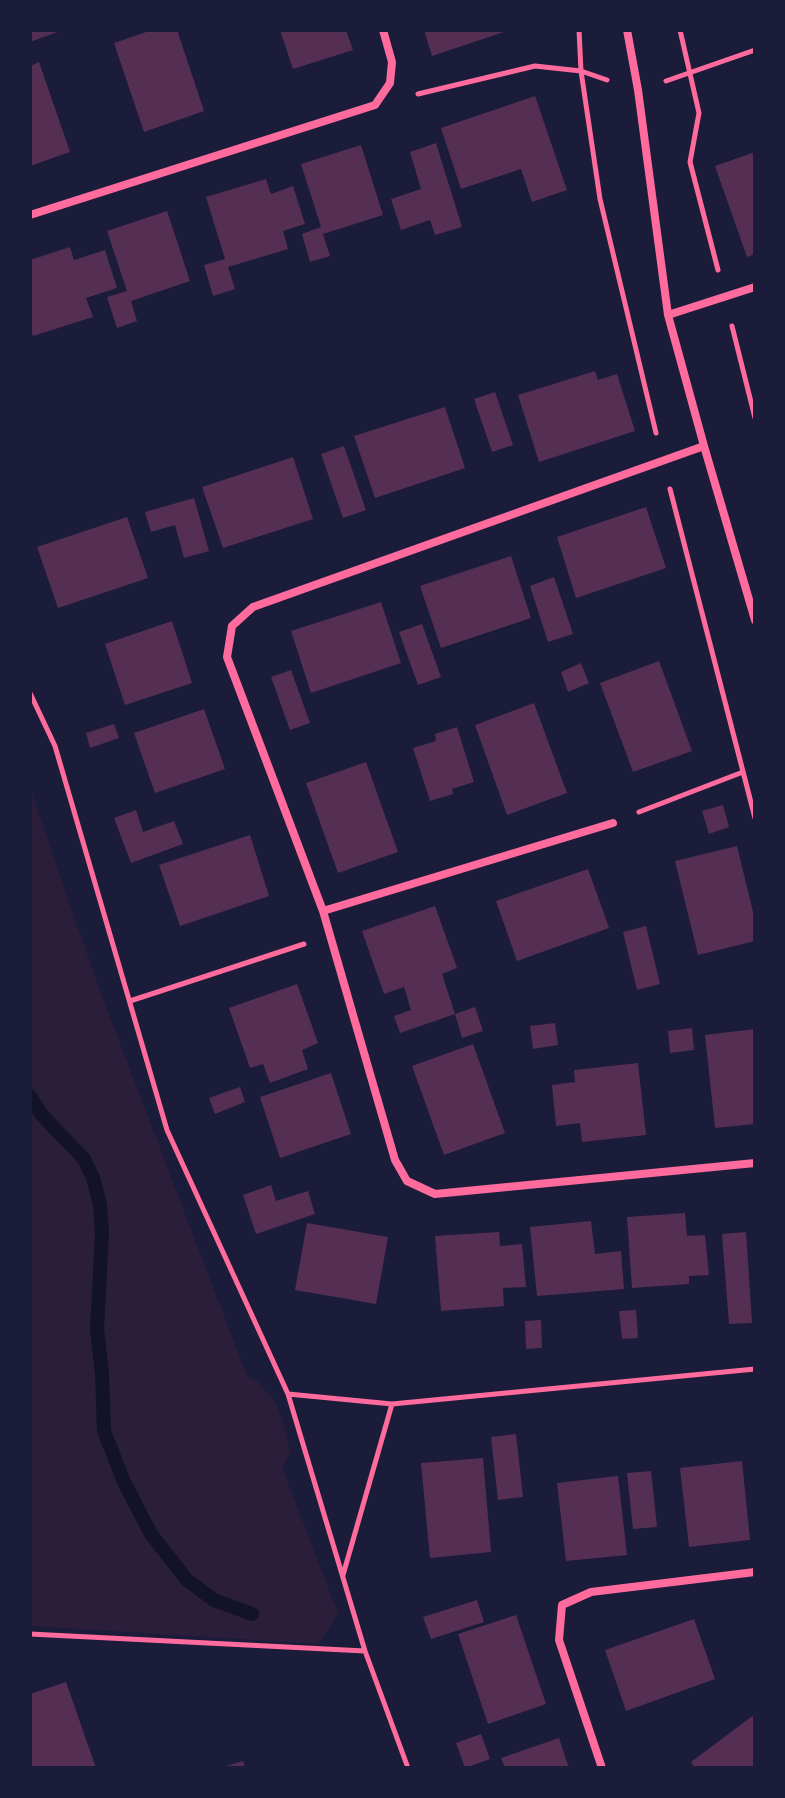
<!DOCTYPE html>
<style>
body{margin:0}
#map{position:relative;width:785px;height:1798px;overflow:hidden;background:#1b1b3a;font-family:"DM Sans",sans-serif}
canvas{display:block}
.frame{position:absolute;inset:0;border:32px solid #1b1b3a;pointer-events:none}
</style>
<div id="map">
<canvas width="785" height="1798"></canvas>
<div class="frame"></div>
</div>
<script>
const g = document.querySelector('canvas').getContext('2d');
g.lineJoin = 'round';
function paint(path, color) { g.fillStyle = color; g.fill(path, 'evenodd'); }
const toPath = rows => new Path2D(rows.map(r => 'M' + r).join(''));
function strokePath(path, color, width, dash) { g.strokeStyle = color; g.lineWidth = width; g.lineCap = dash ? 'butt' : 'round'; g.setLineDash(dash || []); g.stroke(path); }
const green = toPath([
 [30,788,97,983,247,1376,258,1382,276,1403,285,1428,290,1453,282,1467,338,1613,319,1644,30,1626]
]);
const stream = toPath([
 [30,1096,41,1114,84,1159,93,1178,100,1204,102,1234,97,1329,102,1374,104,1431,124,1482,151,1534,187,1580,214,1600,252,1614]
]);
const building = toPath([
 [30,30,63,30,30,42],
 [152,30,177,30,204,111,144,132,114,43],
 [280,30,346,30,353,50,293,69],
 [424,30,507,30,507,31,432,56],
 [39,62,70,152,30,166,30,66],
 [535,96,567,190,532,202,521,169,461,189,441,128],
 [436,143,462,227,435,235,430,220,401,230,391,199,421,189,410,152],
 [361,145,383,215,323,234,330,256,310,262,302,234,321,227,301,164],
 [755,152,755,254,747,257,715,166],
 [266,179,271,194,293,186,305,224,283,231,288,249,228,267,235,289,213,296,204,265,225,259,206,197],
 [167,211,190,281,131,301,137,321,117,328,107,297,127,291,107,231],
 [70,247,74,260,105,250,117,288,86,298,93,317,33,336,30,327,30,260],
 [595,371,598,380,617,374,635,431,539,462,518,395],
 [495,392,513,445,492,452,474,399],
 [445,407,465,468,375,498,354,436],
 [344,446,366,510,343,518,321,454],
 [293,457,313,519,223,548,202,487],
 [194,498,209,551,184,558,175,525,151,532,145,512],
 [646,507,666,568,576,598,557,537],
 [127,517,148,578,58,608,37,547],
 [511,556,531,618,441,648,420,586],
 [554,577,573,634,548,642,530,586],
 [381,602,401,663,311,693,291,631],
 [172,621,192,683,125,705,105,644],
 [422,624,441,677,418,685,399,632],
 [659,661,692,751,633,772,600,683],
 [581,663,589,683,568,692,561,672],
 [291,670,310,723,290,730,271,677],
 [534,703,567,793,507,815,475,725],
 [204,709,225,769,155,793,134,733],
 [114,724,119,738,90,748,86,733],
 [457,727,474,782,452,789,453,794,430,801,413,748,436,741,435,734],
 [366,762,398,852,338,873,306,783],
 [723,805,729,827,709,834,702,811],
 [136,810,143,832,174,821,183,844,131,863,114,818],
 [250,835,269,896,180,926,159,865],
 [737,846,755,920,755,941,698,955,675,861],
 [588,869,609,928,517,961,496,901],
 [435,906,457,968,442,974,455,1014,400,1033,394,1016,411,1010,404,987,384,994,362,931],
 [646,926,660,984,637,990,623,932],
 [297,984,318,1043,302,1050,308,1069,270,1083,263,1064,250,1068,229,1008],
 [475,1007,483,1031,462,1038,455,1014],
 [555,1023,558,1045,533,1049,530,1026],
 [692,1028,694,1050,670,1053,668,1031],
 [755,1029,755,1124,715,1128,705,1035],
 [473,1044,505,1133,444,1155,412,1066],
 [638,1063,646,1135,582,1142,580,1123,556,1126,552,1085,575,1082,574,1070],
 [331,1073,351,1134,280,1158,260,1097],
 [240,1087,245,1102,215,1114,209,1098],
 [271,1185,276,1201,308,1191,315,1214,256,1234,243,1195],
 [685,1213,687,1236,705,1235,709,1275,689,1276,689,1284,632,1288,627,1217],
 [591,1221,595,1254,621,1251,624,1289,537,1296,530,1227],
 [307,1223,388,1237,376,1304,295,1290],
 [499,1232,500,1246,522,1244,526,1287,503,1288,504,1306,441,1311,435,1236],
 [746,1232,752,1323,729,1324,722,1234],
 [636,1310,638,1338,622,1339,619,1311],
 [541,1320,542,1348,526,1349,525,1321],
 [516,1434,523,1497,498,1500,491,1437],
 [483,1458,491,1552,430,1558,421,1463],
 [742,1461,750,1540,689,1547,680,1468],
 [651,1471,657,1527,633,1529,627,1473],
 [618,1476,627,1555,566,1561,557,1483],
 [477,1600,484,1622,431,1639,423,1617],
 [516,1615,546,1704,488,1724,458,1634],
 [694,1619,715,1679,626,1711,605,1650],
 [66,1682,96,1768,30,1768,30,1694],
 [755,1714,755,1768,695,1768,691,1762],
 [481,1734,490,1759,465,1768,456,1743],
 [559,1738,569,1768,505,1768,501,1758],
 [243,1761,245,1768,223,1768,223,1767]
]);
const path = toPath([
 [579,30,581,71,600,199,656,433],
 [680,30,699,113,690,162,718,270],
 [666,81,755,50],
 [418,94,535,66,581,71,607,80],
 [732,326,755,418],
 [670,489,755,818],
 [30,693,55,746,167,1130,288,1394,365,1651,408,1768],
 [639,812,743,772],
 [130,1001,304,944],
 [288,1394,392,1404],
 [343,1575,392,1404,755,1369],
 [30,1634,365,1651]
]);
const minor = toPath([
 [627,30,638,90,668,315,704,446,755,620],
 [30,215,375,105,390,83,392,62,383,30],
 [668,315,755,287],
 [613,823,323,911,395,1160,407,1181,435,1194,755,1163],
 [323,911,227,657,232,626,253,607,704,446],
 [602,1768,559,1640,562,1605,591,1592,755,1572]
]);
paint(green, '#2a1e3b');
strokePath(stream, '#12122b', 14);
paint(building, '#542f53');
strokePath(path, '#ff6b9d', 5);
strokePath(minor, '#ff6b9d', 8);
</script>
